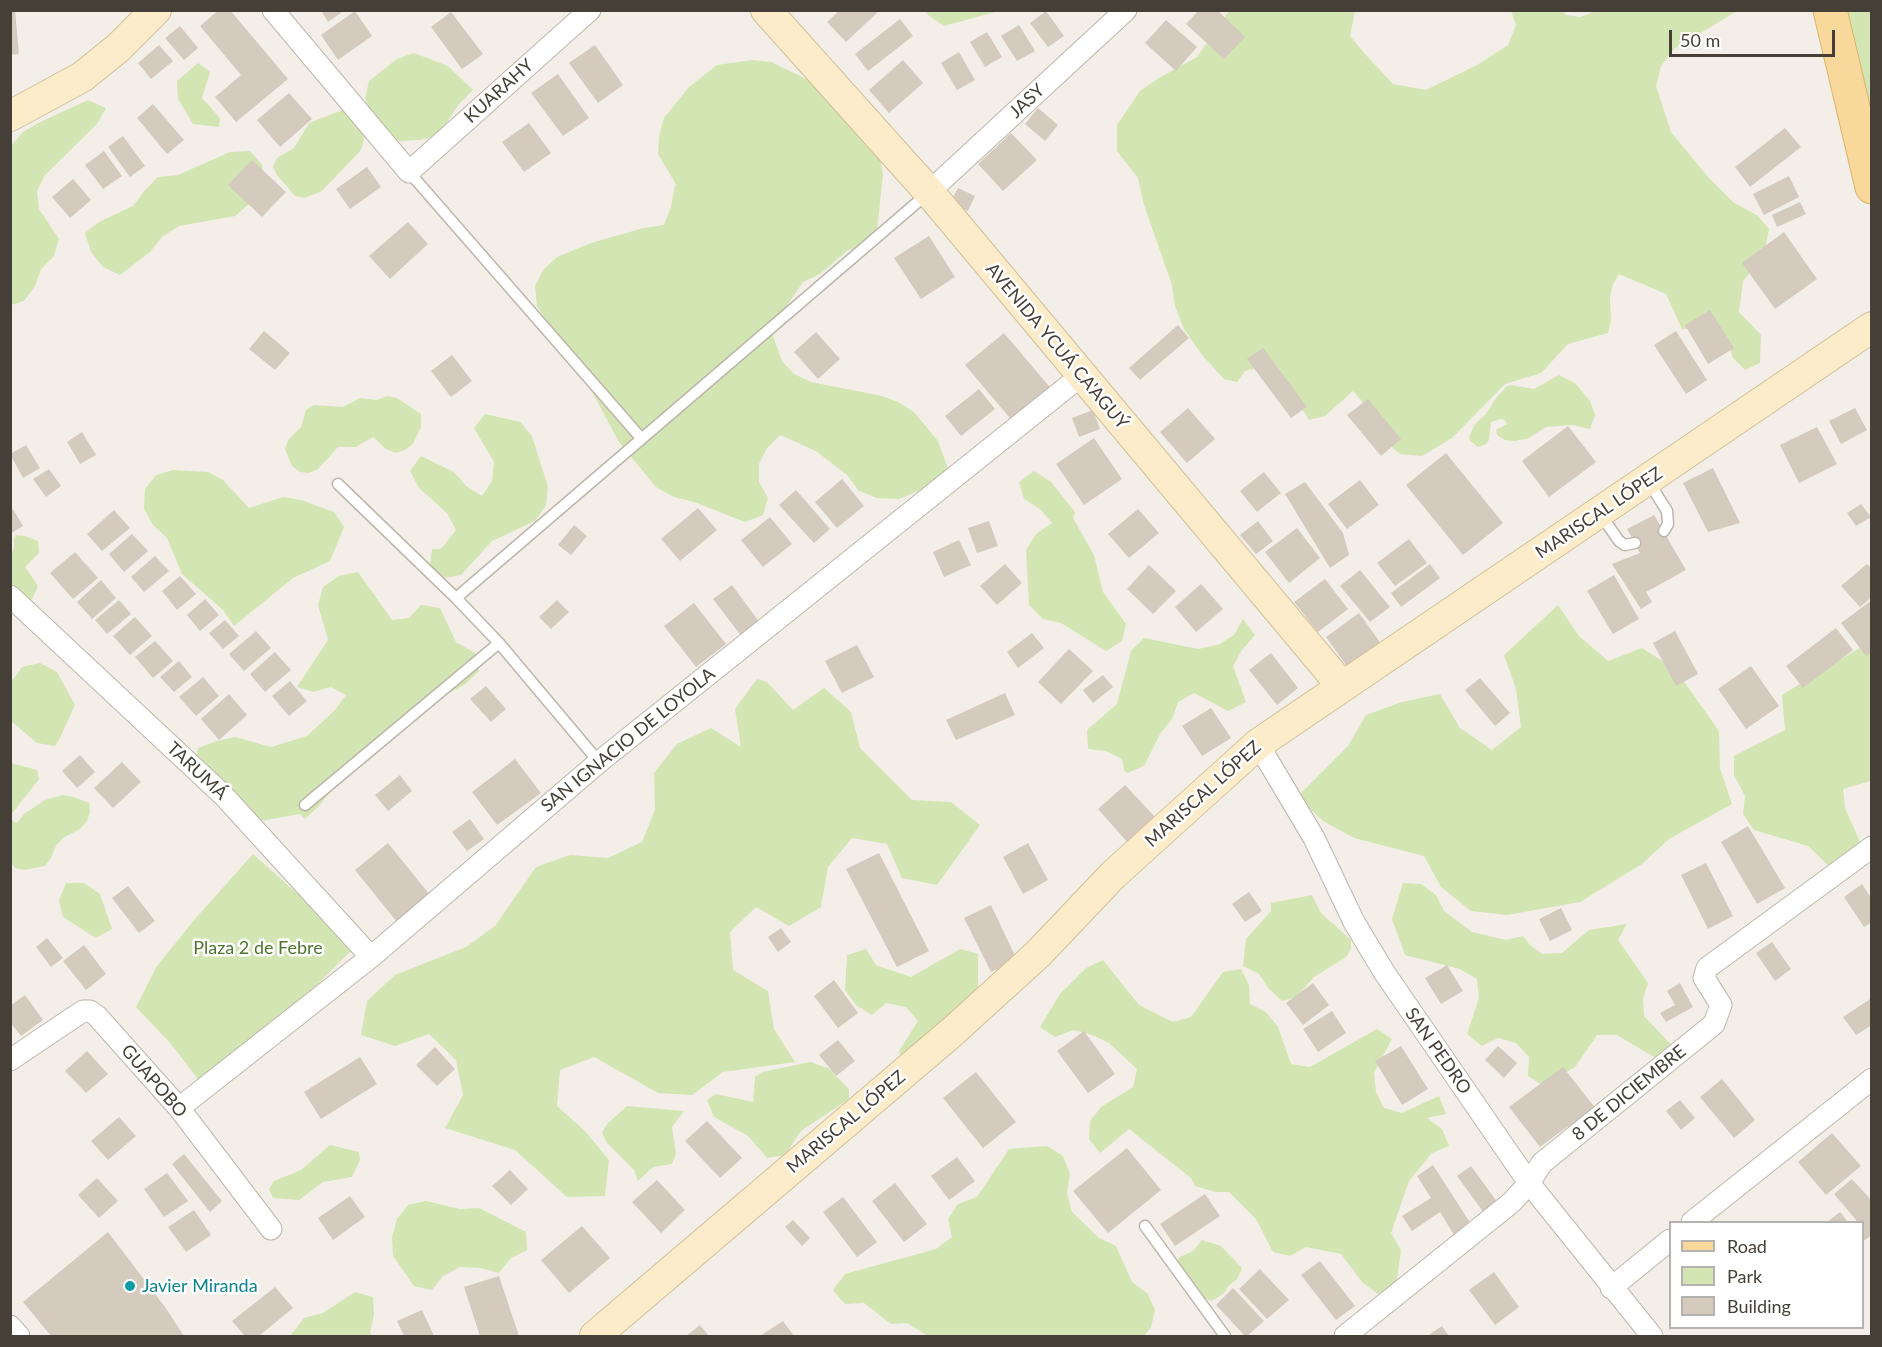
<!DOCTYPE html>
<meta charset="utf-8">
<style>
body{margin:0}
#map{position:relative;width:1882px;height:1347px;overflow:hidden;background:#f3efe8;font-family:Lato,sans-serif}
canvas{display:block}
.frame{position:absolute;inset:0;border:12px solid #463f37;pointer-events:none}
.legend{position:absolute;left:1669px;top:1221px;width:195px;height:108px;box-sizing:border-box;background:#fff;border:2px solid #b5b2af;margin:0;padding:8px 10px;list-style:none;font-size:18px;color:#463f37}
.legend li{display:flex;align-items:center;gap:12px;height:30px}
.legend b{width:30px;border:2px solid #b5b2af}
.scale{position:absolute;left:1669px;top:30px;width:166px;height:27px;box-sizing:border-box;border:3px solid #463f37;border-top:0;padding-left:8px;font-size:18px;line-height:21px;white-space:nowrap;color:#463f37;-webkit-text-stroke:4px #fff;paint-order:stroke}
</style>
<div id="map">
<canvas width="1882" height="1347"></canvas>
<div class="frame"></div>
<ul class="legend">
<li><b style="height:8px;background:#f9d89b"></b>Road</li>
<li><b style="height:16px;background:#d2e5b2"></b>Park</li>
<li><b style="height:16px;background:#d4cabe"></b>Building</li>
</ul>
<div class="scale">50 m</div>
</div>
<script>
const g = document.querySelector('canvas').getContext('2d');
g.lineJoin = 'round';
function paint(path, color) { g.fillStyle = color; g.fill(path, 'evenodd'); }
const toPath = rows => new Path2D(rows.map(r => 'M' + r).join(''));
function strokePath(path, color, width, dash) { g.strokeStyle = color; g.lineWidth = width; g.lineCap = dash ? 'butt' : 'round'; g.setLineDash(dash || []); g.stroke(path); }
function drawText(font, color, halo, rows, align = 'center') {
  g.font = font + ' Lato,sans-serif'; g.lineWidth = 5; g.setLineDash([]); g.textBaseline = 'middle'; g.strokeStyle = halo; g.fillStyle = color; for (const [text, x, y, turn = 0] of rows) {
    g.save(); g.translate(x, y); g.rotate((+turn || 0) * Math.PI / 180); g.textAlign = isNaN(turn) ? turn : align; if (halo) g.strokeText(text, 0, 0); g.fillText(text, 0, 0); g.restore();
  }
}
const green = toPath([
 [1599,10,1737,11,1674,49,1661,66,1656,86,1671,132,1709,178,1733,202,1758,216,1769,229,1764,256,1743,281,1739,312,1761,335,1760,363,1745,370,1733,358,1727,340,1696,329,1682,329,1666,294,1619,274,1613,284,1610,298,1611,321,1608,333,1568,344,1541,373,1505,384,1452,438,1422,456,1400,454,1373,430,1364,404,1353,391,1325,416,1309,420,1286,382,1265,366,1245,371,1237,382,1224,379,1202,355,1184,329,1175,306,1172,285,1144,205,1138,178,1117,151,1117,125,1140,91,1159,78,1197,57,1229,11,1355,11,1350,36,1366,55,1393,84,1426,90,1477,65,1508,45,1516,25,1511,11,1563,11,1566,15,1580,17],
 [926,11,926,10,999,11,944,26,928,15],
 [1840,11,1871,11,1871,171],
 [414,53,448,66,473,90,459,104,438,136,419,140,399,141,382,133,365,99,369,81,397,59],
 [752,60,771,62,823,87,880,157,883,175,877,231,866,246,848,250,820,274,803,282,782,313,769,325,782,361,794,374,811,382,882,396,898,402,914,412,938,441,951,477,899,499,877,498,859,491,847,475,816,451,780,435,767,448,759,464,759,482,768,498,763,515,745,522,694,502,674,497,656,487,619,442,591,390,567,357,559,339,537,306,535,286,543,270,557,257,591,243,644,228,664,225,671,207,675,185,677,186,658,154,659,136,664,118,689,87,717,65],
 [198,63,210,72,202,98,220,118,219,127,193,124,178,99,177,81],
 [88,100,106,108,97,124,45,175,37,191,39,209,59,239,54,256,41,269,35,286,24,301,11,305,11,146,23,132,38,123],
 [353,106,366,132,361,150,322,191,305,198,295,196,277,175,273,167,277,158,294,148,309,123],
 [250,151,262,165,264,182,263,192,235,216,179,226,162,237,150,252,120,275,103,267,91,252,85,233,99,222,133,206,145,190,158,177,178,175,230,152],
 [1559,375,1575,383,1590,401,1595,415,1590,429,1572,425,1546,427,1529,438,1515,441,1505,440,1497,435,1496,430,1507,424,1505,420,1500,419,1491,422,1489,440,1486,444,1478,447,1470,441,1469,437,1475,424,1486,414,1496,398,1506,387,1511,385,1534,389],
 [387,396,397,398,421,414,421,427,413,444,405,450,396,453,386,449,373,437,356,447,338,447,318,469,309,473,300,472,292,466,285,449,288,440,301,427,306,410,314,405,343,407,360,398,377,400],
 [485,414,520,422,532,436,548,487,546,505,535,521,492,541,461,575,445,578,430,566,432,549,441,549,456,530,447,513,419,488,410,471,421,456,454,472,466,486,482,496,492,481,494,462,474,428],
 [173,470,208,472,223,480,249,508,283,497,301,500,334,512,344,527,330,561,293,578,234,626,223,610,182,574,167,538,153,525,144,509,145,489,156,475],
 [1034,471,1051,482,1075,512,1073,518,1094,555,1103,592,1126,624,1122,641,1106,651,1061,623,1043,619,1029,605,1026,550,1036,534,1052,523,1040,509,1024,499,1019,482],
 [16,535,25,536,38,541,39,553,25,567,38,586,31,601,11,609,10,558,14,548,14,539],
 [358,572,392,620,409,618,421,605,440,608,456,642,475,653,479,671,464,685,432,702,420,717,404,730,387,737,355,762,319,806,305,819,300,814,260,821,195,766,198,748,217,741,235,737,271,747,307,736,335,710,346,695,331,687,313,692,297,687,328,640,318,605,323,587,339,576],
 [1558,605,1579,636,1608,661,1642,648,1675,669,1719,731,1720,768,1732,804,1669,839,1642,864,1580,902,1507,915,1471,911,1441,887,1424,856,1354,838,1323,821,1297,797,1348,746,1366,715,1402,702,1440,694,1460,728,1492,750,1521,727,1516,689,1504,655],
 [1243,619,1255,635,1242,650,1233,666,1246,702,1228,711,1194,693,1178,702,1172,719,1160,734,1144,766,1127,773,1124,770,1122,759,1106,751,1088,749,1087,730,1117,704,1131,651,1144,638,1198,649,1218,645,1234,635],
 [1871,641,1871,781,1843,789,1845,808,1860,842,1851,861,1833,870,1808,846,1754,830,1743,814,1745,796,1734,775,1734,756,1785,730,1782,695],
 [40,663,57,672,75,705,60,738,55,746,37,743,11,721,11,682,22,667],
 [757,679,767,682,793,710,824,688,851,712,860,748,912,800,951,802,980,825,937,885,902,878,887,844,852,838,828,867,821,907,789,926,756,907,730,932,733,970,768,991,774,1029,795,1062,723,1072,692,1095,658,1093,594,1057,560,1070,557,1106,585,1131,609,1160,605,1196,567,1197,515,1150,445,1128,463,1095,456,1060,429,1034,395,1046,361,1035,367,1001,395,975,466,947,495,926,536,867,570,855,608,858,642,842,655,810,654,773,677,744,711,728,741,747,735,709],
 [11,763,37,770,39,779,11,815],
 [63,795,74,797,89,803,90,812,87,821,80,829,63,838,56,846,51,858,45,866,24,870,15,868,11,862,11,820,17,823,24,814,45,800],
 [253,854,356,946,208,1092,171,1044,136,1007,157,966,195,919],
 [66,883,84,883,100,894,112,929,96,938,63,917,59,900],
 [1403,883,1421,884,1436,895,1444,911,1472,932,1506,940,1523,936,1529,944,1542,954,1562,953,1589,930,1627,924,1618,940,1648,983,1643,999,1644,1016,1681,1055,1666,1064,1617,1035,1597,1035,1575,1067,1543,1086,1528,1076,1529,1057,1516,1043,1498,1038,1482,1046,1467,1034,1479,998,1477,979,1460,969,1405,955,1392,919],
 [1312,895,1321,913,1351,940,1351,949,1346,957,1314,977,1296,997,1282,1001,1269,989,1259,974,1243,966,1246,939,1271,911,1271,903],
 [866,949,876,965,911,977,960,949,978,954,978,993,902,1060,899,1051,918,1021,906,1007,886,1003,872,1015,856,1005,845,990,847,955],
 [1103,960,1139,1005,1173,1022,1191,1017,1223,972,1241,969,1249,985,1250,1004,1266,1012,1278,1027,1291,1064,1310,1067,1377,1029,1392,1039,1374,1073,1376,1092,1384,1108,1402,1113,1439,1096,1446,1114,1427,1118,1442,1129,1449,1146,1432,1153,1409,1181,1391,1233,1401,1250,1396,1286,1378,1294,1363,1283,1341,1254,1306,1247,1290,1256,1273,1252,1256,1219,1229,1192,1216,1192,1195,1186,1191,1178,1129,1129,1100,1153,1089,1139,1090,1121,1101,1107,1133,1087,1137,1069,1109,1043,1092,1035,1073,1030,1055,1037,1040,1027,1060,994,1086,968],
 [810,1062,828,1068,849,1089,849,1099,801,1131,785,1155,767,1158,748,1136,714,1117,707,1100,716,1094,753,1102,755,1077,763,1072],
 [627,1106,684,1111,672,1127,676,1154,672,1164,653,1167,638,1181,634,1170,607,1143,602,1133,607,1124],
 [330,1145,359,1152,360,1160,352,1177,323,1182,299,1200,273,1198,269,1189,274,1181,301,1170],
 [1047,1146,1063,1156,1070,1174,1067,1193,1072,1212,1099,1238,1116,1246,1132,1282,1147,1293,1155,1310,1151,1327,1144,1336,928,1336,907,1323,891,1324,864,1303,845,1304,833,1290,845,1274,936,1249,952,1237,948,1219,958,1204,977,1197,1009,1149],
 [426,1201,460,1209,479,1208,526,1232,527,1250,510,1259,499,1273,481,1268,460,1267,443,1276,432,1290,414,1286,393,1256,392,1237,397,1219,408,1205],
 [1202,1240,1221,1246,1242,1268,1237,1279,1229,1285,1224,1293,1212,1301,1199,1295,1175,1265,1180,1257,1193,1251],
 [355,1292,373,1297,374,1315,370,1333,372,1336,290,1336,304,1318,323,1313]
]);
const building = toPath([
 [10,10,15,10,19,54,10,55],
 [219,10,230,10,288,79,236,122,215,97,241,75,200,26],
 [321,10,345,10,328,22],
 [840,10,880,10,846,42,827,22],
 [1199,10,1217,10,1245,37,1224,59,1186,24],
 [355,11,372,36,338,60,321,35],
 [1046,11,1064,36,1048,47,1030,23],
 [451,12,483,54,462,69,431,27],
 [900,19,913,36,868,71,855,54],
 [1166,20,1197,47,1176,71,1145,43],
 [1019,25,1035,51,1017,61,1001,36],
 [180,26,198,48,184,60,165,38],
 [987,32,1002,57,985,67,970,42],
 [159,45,173,61,151,79,138,63],
 [595,45,623,85,598,103,569,63],
 [959,52,975,80,957,90,941,63],
 [903,60,923,83,889,113,869,90],
 [558,74,589,118,563,136,531,93],
 [289,93,312,119,280,147,257,120],
 [153,104,184,140,167,154,137,118],
 [1038,108,1058,125,1045,141,1025,124],
 [529,123,551,153,524,172,502,142],
 [1785,128,1801,147,1750,187,1735,167],
 [1011,133,1037,160,1003,191,978,164],
 [123,136,145,166,130,177,108,147],
 [104,151,122,176,103,189,85,165],
 [252,160,286,192,262,217,228,185],
 [367,167,381,187,350,209,336,189],
 [1789,176,1799,197,1764,215,1753,194],
 [73,179,91,200,70,218,52,197],
 [958,188,975,196,968,211,950,203],
 [1800,202,1806,214,1777,227,1772,215],
 [408,222,428,244,390,279,369,256],
 [1784,232,1817,279,1775,309,1742,263],
 [929,236,955,277,921,299,894,258],
 [1710,310,1734,348,1708,364,1685,325],
 [1178,325,1189,338,1140,380,1129,368],
 [264,331,290,353,275,370,249,349],
 [1676,331,1707,380,1686,394,1654,345],
 [816,332,840,359,818,379,794,352],
 [1004,333,1054,392,1015,424,965,365],
 [1263,348,1307,407,1291,418,1247,359],
 [452,355,472,381,451,397,431,371],
 [979,389,995,409,961,436,945,416],
 [1368,399,1401,439,1381,456,1347,415],
 [1188,408,1215,439,1187,463,1160,432],
 [1855,408,1867,430,1841,444,1829,421],
 [1093,410,1100,429,1079,437,1072,418],
 [1568,426,1596,462,1549,497,1522,461],
 [1817,427,1837,464,1799,483,1780,445],
 [82,432,96,455,80,464,67,442],
 [1094,438,1122,479,1084,505,1056,464],
 [26,445,40,468,23,478,10,454],
 [1446,453,1503,523,1463,555,1406,485],
 [1713,468,1740,523,1708,532,1683,483],
 [49,469,61,486,46,497,33,479],
 [1264,472,1281,493,1257,512,1240,491],
 [842,479,864,506,837,528,815,502],
 [1360,480,1379,505,1347,529,1328,504],
 [1305,482,1343,533,1349,555,1330,568,1285,494],
 [796,490,830,529,814,543,779,505],
 [1861,504,1871,517,1856,526,1847,513],
 [698,508,717,530,680,561,661,539],
 [13,509,23,526,10,534,10,511],
 [1138,509,1159,533,1129,558,1108,534],
 [114,510,130,528,102,551,87,534],
 [1654,515,1686,570,1646,592,1652,602,1641,609,1612,564,1640,553,1627,529],
 [770,517,792,544,763,567,741,540],
 [989,521,998,546,977,553,968,528],
 [1258,521,1273,541,1256,554,1240,535],
 [574,525,587,536,571,555,558,545],
 [1297,528,1320,558,1289,583,1265,552],
 [132,534,148,551,124,572,109,554],
 [1409,539,1427,563,1395,586,1377,563],
 [959,540,971,565,944,577,933,552],
 [75,552,98,578,73,599,50,573],
 [155,556,169,571,144,592,131,577],
 [1005,564,1022,583,997,605,980,586],
 [1430,564,1440,578,1401,607,1391,593],
 [1867,564,1872,569,1872,597,1860,607,1841,586],
 [1149,565,1176,591,1153,614,1127,589],
 [1360,570,1390,607,1370,622,1340,586],
 [1614,575,1639,619,1613,634,1587,591],
 [180,576,196,594,177,610,162,591],
 [1325,579,1348,609,1318,632,1294,602],
 [101,580,116,598,92,619,77,602],
 [1201,584,1223,609,1196,632,1175,607],
 [732,585,760,623,742,637,713,599],
 [205,599,219,615,200,631,187,615],
 [119,600,131,614,107,634,95,620],
 [557,600,569,612,551,629,539,617],
 [1872,600,1872,652,1866,656,1841,623],
 [694,603,726,644,696,667,664,626],
 [1359,613,1382,645,1349,669,1326,637],
 [135,617,152,636,130,655,113,636],
 [225,620,239,636,223,649,209,633],
 [1836,628,1853,650,1803,688,1786,666],
 [256,631,271,648,244,671,229,654],
 [1675,631,1698,674,1676,686,1653,643],
 [1032,633,1044,648,1018,668,1007,652],
 [155,641,173,661,153,678,135,657],
 [857,645,874,677,842,693,825,661],
 [1069,649,1093,671,1061,704,1038,682],
 [275,652,291,670,265,692,250,674],
 [1271,653,1298,688,1277,705,1249,670],
 [179,661,192,677,174,692,160,677],
 [1751,666,1779,706,1746,729,1718,689],
 [1103,675,1113,687,1093,703,1083,690],
 [203,677,219,696,196,716,179,697],
 [1480,678,1510,713,1495,726,1465,690],
 [290,681,307,701,289,716,272,696],
 [486,686,506,709,491,722,470,699],
 [1005,693,1015,715,956,740,946,720],
 [229,694,247,715,219,740,201,719],
 [1211,708,1231,738,1202,756,1182,726],
 [80,755,95,772,77,788,62,771],
 [515,759,541,793,497,825,472,792],
 [122,762,141,782,113,808,94,788],
 [400,775,412,791,388,811,375,795],
 [1125,785,1156,818,1128,843,1098,809],
 [470,819,484,839,467,851,452,832],
 [1748,826,1785,888,1757,904,1721,842],
 [388,843,434,900,401,927,355,870],
 [1028,843,1048,880,1023,894,1003,857],
 [879,853,929,951,897,967,846,869],
 [1706,863,1733,916,1708,929,1681,875],
 [1862,884,1872,899,1872,922,1864,927,1844,897],
 [128,886,155,921,139,933,112,898],
 [1249,892,1262,911,1245,922,1232,904],
 [991,905,1017,960,991,972,964,918],
 [1561,908,1572,930,1550,941,1539,919],
 [781,928,791,942,778,952,768,937],
 [47,938,63,958,51,967,36,947],
 [1772,942,1791,969,1775,981,1756,953],
 [84,945,106,974,86,990,63,961],
 [1447,965,1463,991,1441,1004,1425,978],
 [834,980,858,1013,838,1028,814,996],
 [1313,983,1329,1005,1303,1025,1286,1003],
 [1680,983,1693,1007,1666,1022,1660,1013,1675,1005,1667,991],
 [25,995,43,1020,21,1036,10,1022,10,1006],
 [1870,999,1872,1025,1856,1035,1843,1017],
 [1332,1011,1346,1033,1318,1052,1303,1029],
 [1084,1031,1115,1074,1088,1093,1057,1051],
 [838,1040,855,1061,836,1076,819,1055],
 [1401,1046,1428,1089,1402,1105,1375,1061],
 [1498,1046,1517,1063,1504,1078,1485,1060],
 [435,1047,455,1069,437,1086,416,1065],
 [87,1051,108,1074,86,1093,65,1071],
 [360,1057,377,1084,321,1119,304,1092],
 [1563,1067,1597,1110,1571,1130,1568,1126,1540,1147,1509,1107],
 [976,1072,1016,1122,983,1148,943,1098],
 [1722,1079,1755,1120,1734,1138,1700,1097],
 [1680,1100,1695,1118,1681,1130,1666,1111],
 [119,1117,136,1136,108,1160,91,1141],
 [707,1121,742,1158,720,1178,685,1141],
 [1832,1133,1861,1166,1826,1195,1798,1162],
 [1127,1148,1161,1190,1108,1233,1073,1191],
 [184,1154,222,1201,210,1212,172,1164],
 [957,1157,975,1181,949,1200,931,1176],
 [1433,1165,1471,1224,1454,1235,1440,1212,1412,1231,1402,1216,1431,1198,1417,1176],
 [1471,1166,1498,1203,1484,1213,1457,1176],
 [510,1170,528,1189,511,1205,492,1186],
 [167,1173,188,1201,164,1217,144,1189],
 [97,1178,118,1201,99,1218,78,1195],
 [1852,1179,1872,1201,1872,1235,1862,1242,1862,1222,1855,1222,1857,1221,1834,1194],
 [657,1180,685,1210,661,1233,632,1202],
 [895,1183,927,1224,904,1242,872,1201],
 [1205,1194,1220,1216,1175,1246,1160,1224],
 [350,1196,365,1217,333,1240,318,1218],
 [843,1197,877,1242,857,1257,823,1212],
 [194,1210,211,1235,186,1252,168,1227],
 [1840,1212,1848,1222,1827,1222],
 [793,1220,810,1238,802,1246,785,1227],
 [582,1226,610,1258,569,1293,541,1260],
 [108,1232,165,1307,184,1336,51,1336,23,1302],
 [1320,1261,1355,1306,1336,1320,1301,1275],
 [1260,1269,1289,1300,1267,1319,1239,1289],
 [1494,1272,1519,1307,1495,1325,1469,1290],
 [499,1276,519,1336,480,1336,464,1287],
 [275,1287,293,1308,259,1336,245,1336,232,1321],
 [1233,1288,1264,1321,1247,1336,1245,1336,1216,1305],
 [422,1310,434,1336,404,1336,397,1321],
 [783,1321,794,1336,760,1336],
 [700,1325,709,1336,686,1336],
 [1442,1326,1449,1336,1427,1336]
]);
const lane = toPath([
 [409,172,641,438],
 [1648,481,1667,511,1668,524,1664,531],
 [338,484,456,598,499,643,599,762],
 [1601,515,1619,541,1625,545,1635,543],
 [456,598,927,194],
 [305,805,499,643],
 [1145,1226,1225,1336]
]);
const street = toPath([
 [273,10,409,172,590,10],
 [929,192,1126,10],
 [10,596,223,795,371,957],
 [1258,744,1314,838,1354,922,1384,972,1529,1183,1652,1336],
 [10,1060,83,1011,90,1011,97,1016,179,1108,271,1229],
 [179,1108,371,957,599,762,1082,375],
 [1692,1222,1872,1079],
 [1611,1288,1670,1240],
 [10,1326,19,1336],
 [1345,1336,1512,1202,1529,1183,1542,1163,1714,1024,1721,1005,1704,978,1707,968,1872,847]
]);
const secondary = toPath([
 [766,10,929,192,1342,686],
 [10,116,82,77,118,48,156,10],
 [595,1336,951,1033,1038,954,1113,875,1258,744,1872,327]
]);
const primary = toPath([
 [1830,10,1872,187]
]);
const markers = [
 [130,1286,6,"#0f9aa8"]
];
const streetNames = [
 ["KUARAHY",499,91,-42],
 ["JASY",1027,101,-43],
 ["AVENIDA YCUÁ CA'AGUÝ",1057,346,50],
 ["MARISCAL LÓPEZ",1599,513,-34],
 ["SAN IGNACIO DE LOYOLA",628,740,-39],
 ["TARUMÁ",197,771,43],
 ["MARISCAL LÓPEZ",1203,794,-42],
 ["SAN PEDRO",1438,1051,55],
 ["GUAPOBO",154,1081,49],
 ["8 DE DICIEMBRE",1629,1093,-39],
 ["MARISCAL LÓPEZ",846,1122,-40]
];
const parkNames = [
 ["Plaza 2 de Febre",258,948]
];
const cultureNames = [
 ["Javier Miranda",142,1286]
];
paint(green, '#d2e5b2');
paint(building, '#d4cabe');
strokePath(lane, '#beb6ab', 13);
strokePath(street, '#beb6ab', 23);
strokePath(secondary, '#d1bf99', 32);
strokePath(primary, '#deb46b', 35);
strokePath(lane, '#fff', 10);
strokePath(street, '#fff', 21);
strokePath(secondary, '#fcecc9', 30);
strokePath(primary, '#f9d89b', 33);
for (const [x, y, r, color] of markers) { const dot = new Path2D(); dot.arc(x, y, r, 0, 2 * Math.PI); g.fillStyle = color; g.fill(dot); strokePath(dot, '#fff', 2); }
drawText('18px', '#463f37', '#fff', streetNames);
drawText('18px', '#4d752d', '#fff', parkNames);
drawText('18px', '#0d838f', '#fff', cultureNames, 'left');
</script>
